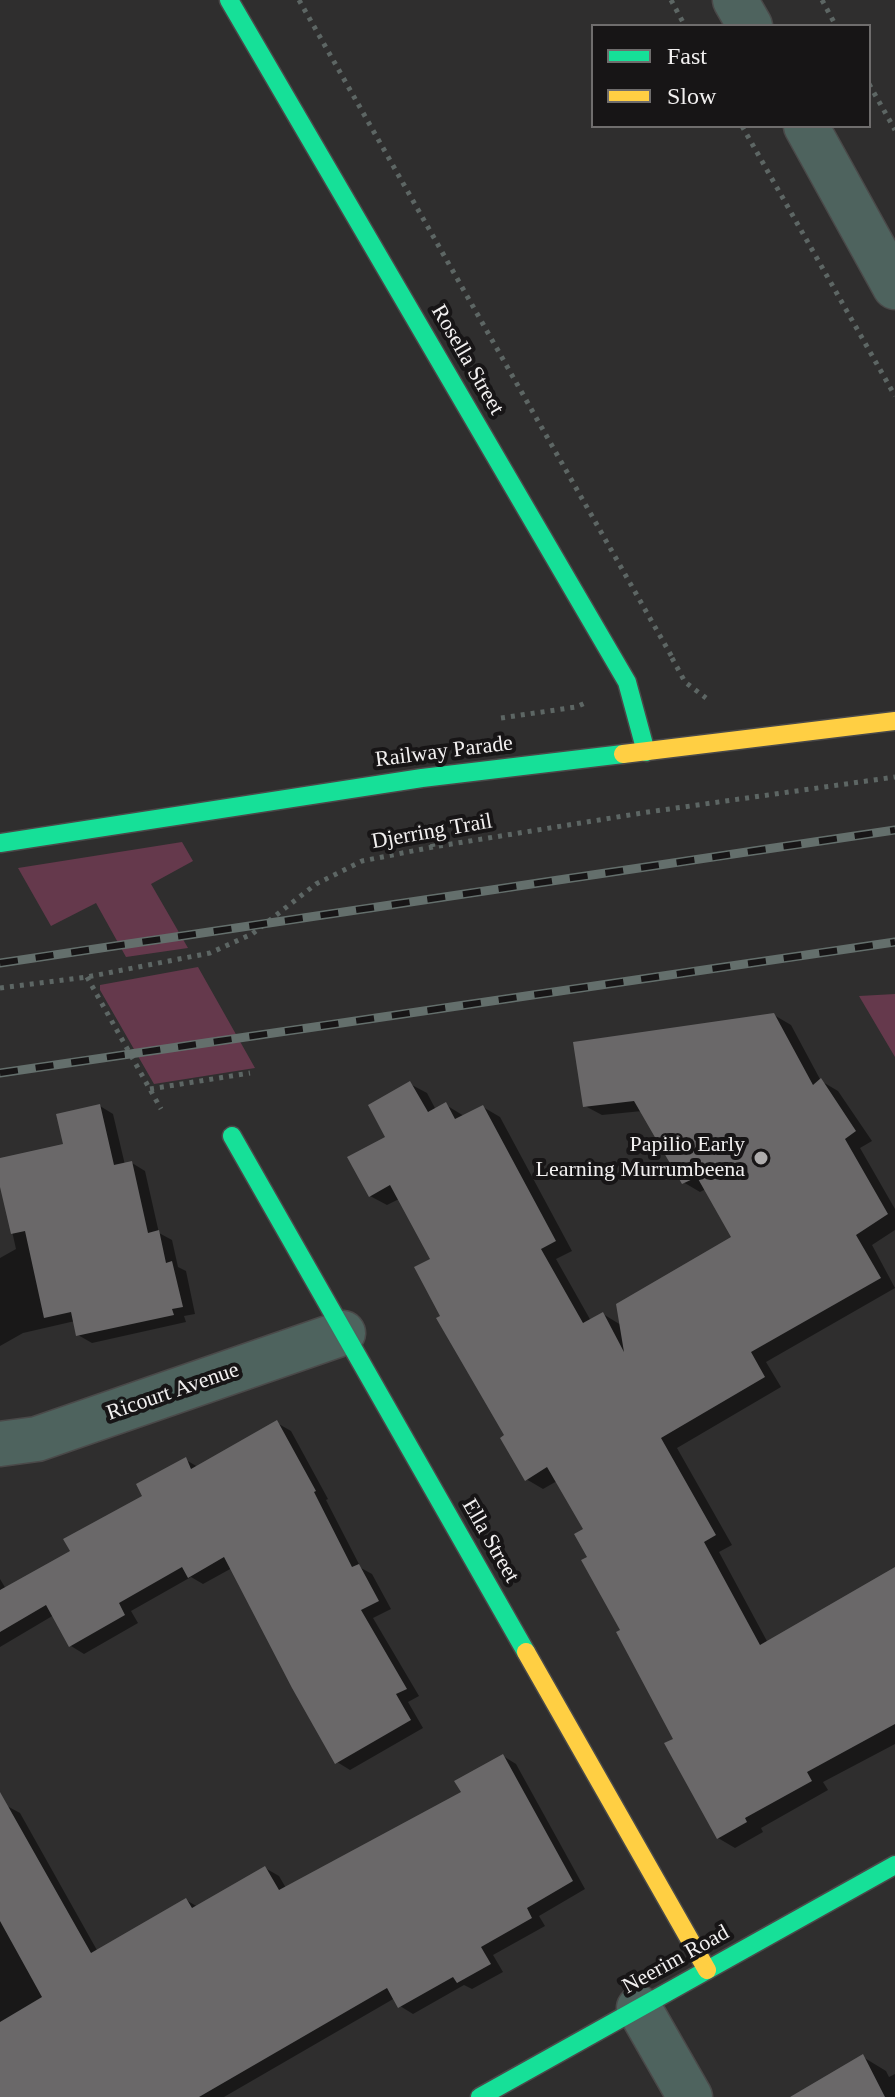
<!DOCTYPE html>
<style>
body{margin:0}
#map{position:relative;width:895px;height:2097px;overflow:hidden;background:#2f2e2e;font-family:Georgia,serif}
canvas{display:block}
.legend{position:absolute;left:591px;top:24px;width:280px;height:104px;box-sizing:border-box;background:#171516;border:2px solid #6f6d6d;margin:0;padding:10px 14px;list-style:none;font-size:24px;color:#f2f0f0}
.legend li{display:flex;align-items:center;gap:16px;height:40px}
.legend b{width:40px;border:2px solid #6f6d6d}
</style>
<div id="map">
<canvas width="895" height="2097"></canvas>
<ul class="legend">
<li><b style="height:10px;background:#16e098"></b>Fast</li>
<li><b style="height:10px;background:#ffcf43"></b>Slow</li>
</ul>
</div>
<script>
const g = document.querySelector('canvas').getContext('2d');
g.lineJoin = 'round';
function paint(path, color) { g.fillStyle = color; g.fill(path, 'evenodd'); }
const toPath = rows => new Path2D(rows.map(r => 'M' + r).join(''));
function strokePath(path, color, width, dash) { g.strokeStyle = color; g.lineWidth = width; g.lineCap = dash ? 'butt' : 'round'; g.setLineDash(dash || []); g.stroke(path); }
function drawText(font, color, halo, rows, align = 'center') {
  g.font = font + ' Georgia,serif'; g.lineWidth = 8; g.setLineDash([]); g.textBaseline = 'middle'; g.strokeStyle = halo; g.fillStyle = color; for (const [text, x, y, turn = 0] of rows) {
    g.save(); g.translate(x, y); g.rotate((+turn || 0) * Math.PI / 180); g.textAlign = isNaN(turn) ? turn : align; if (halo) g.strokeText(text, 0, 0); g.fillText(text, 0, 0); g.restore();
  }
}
const green = toPath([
 [182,842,193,861,151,884,188,948,126,957,96,903,51,926,18,868],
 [198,967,255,1068,154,1084,100,990,100,985],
 [895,994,895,1057,859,996]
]);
const shadow = toPath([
 [774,1015,791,1025,821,1081,838,1091,872,1141,860,1148,895,1209,895,1230,872,1245,895,1288,766,1362,781,1387,677,1448,732,1545,719,1552,768,1643,895,1569,895,1744,823,1782,828,1790,761,1828,763,1832,735,1848,718,1838,676,1740,589,1558,586,1530,557,1481,543,1489,526,1479,507,1436,443,1316,432,1260,399,1199,387,1205,370,1196,388,1137,410,1084,427,1093,436,1110,446,1105,464,1116,483,1107,500,1117,572,1251,556,1259,591,1321,603,1314,621,1325,734,1238,706,1189,700,1192,683,1182,642,1111,602,1115,585,1106],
 [100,1106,113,1114,125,1165,132,1163,145,1171,159,1233,172,1240,178,1267,186,1271,195,1314,184,1316,186,1322,92,1343,78,1335,75,1321,23,1333,0,1346,0,1258,16,1249,0,1177,0,1160,65,1145],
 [277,1423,291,1431,328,1499,326,1500,361,1568,372,1574,391,1609,373,1618,419,1696,408,1702,423,1728,350,1770,337,1762,232,1568,203,1584,191,1577,131,1611,138,1623,84,1654,71,1646,54,1615,0,1647,0,1579,6,1589,73,1552,145,1496,186,1460,198,1467],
 [503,1756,516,1764,585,1889,539,1916,545,1926,493,1955,503,1972,472,1989,464,1985,413,2014,400,2006,395,1998,224,2097,0,2097,0,1809,7,1806,20,1813,98,1952,186,1900,198,1907,265,1868,279,1876,286,1888,463,1793],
 [863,2057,886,2071,889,2077,895,2074,895,2097,806,2097]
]);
const building = toPath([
 [774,1013,813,1085,821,1078,856,1131,845,1139,888,1214,856,1235,881,1278,751,1352,765,1377,661,1438,716,1535,704,1542,760,1645,895,1567,895,1724,807,1772,812,1781,745,1818,747,1822,717,1839,664,1743,673,1739,616,1632,620,1630,581,1560,587,1557,574,1534,583,1529,547,1467,525,1481,500,1438,504,1435,436,1318,440,1316,414,1267,430,1259,390,1185,369,1197,347,1157,385,1137,368,1105,410,1081,428,1112,446,1102,455,1119,483,1105,556,1241,541,1249,583,1323,603,1312,624,1352,616,1304,731,1237,697,1177,682,1184,634,1101,583,1107,573,1042],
 [100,1104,114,1165,132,1161,148,1233,159,1230,166,1263,172,1261,183,1307,172,1309,174,1315,76,1336,71,1312,44,1318,25,1231,11,1234,0,1187,0,1158,63,1144,56,1114],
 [277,1420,316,1491,314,1492,352,1567,359,1564,379,1601,361,1610,407,1689,396,1694,411,1720,335,1764,292,1688,224,1557,188,1578,182,1567,119,1603,125,1615,69,1647,46,1605,0,1632,0,1590,70,1551,63,1539,142,1496,136,1484,186,1457,191,1469],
 [503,1754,573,1881,527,1908,532,1918,481,1947,491,1964,457,1983,453,1977,398,2008,387,1988,199,2097,0,2097,0,2022,42,1997,0,1921,0,1792,91,1953,186,1898,192,1908,265,1866,279,1890,461,1792,454,1781],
 [863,2054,885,2097,790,2097]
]);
const path = toPath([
 [299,0,672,657],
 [671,0,685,26],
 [822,0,836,26],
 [869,84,895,130],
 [742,126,895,396],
 [672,658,685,682,706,698],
 [501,718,576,707,585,703],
 [429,824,433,847],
 [87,977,161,1109],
 [0,988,87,977,210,953,252,934,316,884,362,861,433,847,648,812,895,777],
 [150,1089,250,1073]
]);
const street = toPath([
 [735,0,750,26],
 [806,126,895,287],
 [0,1444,37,1439,343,1333],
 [639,2008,690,2097]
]);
const fast = toPath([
 [229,0,627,682,646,752],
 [0,843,422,778,623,754],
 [232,1136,526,1652],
 [480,2097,895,1865]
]);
const slow = toPath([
 [623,754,895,721],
 [526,1652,707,1970]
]);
const rail = toPath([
 [0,963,895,830],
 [0,1073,895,942]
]);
const markers = [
 [761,1158,8,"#aeacac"]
];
const streetNames = [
 ["Rosella Street",467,360,60],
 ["Railway Parade",444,752,-7],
 ["Djerring Trail",432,832,-10],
 ["Ricourt Avenue",173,1392,-19],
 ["Ella Street",490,1541,60],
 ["Neerim Road",676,1960,-29]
];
const poiNames = [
 ["Papilio Early",745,1145],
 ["Learning Murrumbeena",745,1170]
];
paint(green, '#65394c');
paint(shadow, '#0007');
paint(building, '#6a6869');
strokePath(street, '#4a4949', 47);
strokePath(fast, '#4a4949', 21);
strokePath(slow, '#4a4949', 21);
strokePath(path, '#5d6664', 5, [4, 6]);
strokePath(street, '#4e635e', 44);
strokePath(fast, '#16e098', 18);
strokePath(slow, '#ffcf43', 18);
strokePath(rail, '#646f6c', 9);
strokePath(rail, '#171516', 6, [18]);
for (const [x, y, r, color] of markers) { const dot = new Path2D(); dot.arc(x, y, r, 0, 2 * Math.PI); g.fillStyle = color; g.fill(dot); strokePath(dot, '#171516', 3); }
drawText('22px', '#f2f0f0', '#171516', streetNames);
drawText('22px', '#f2f0f0', '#171516', poiNames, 'right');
</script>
